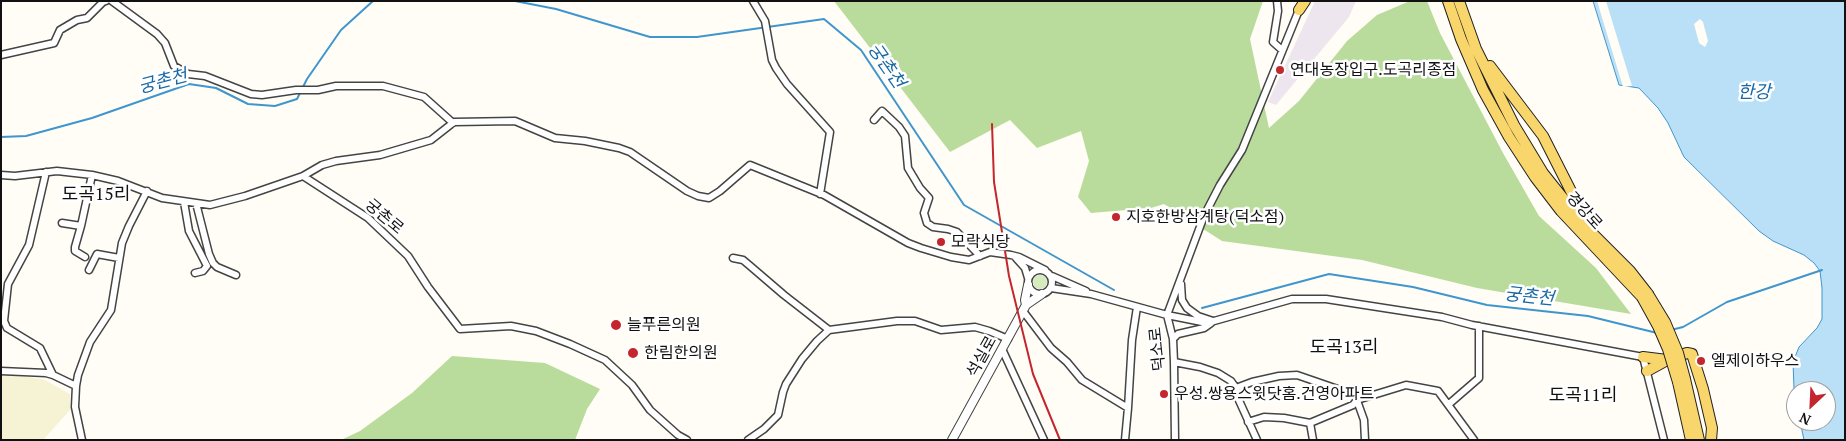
<!DOCTYPE html>
<meta charset="utf-8">
<style>
body{margin:0}
#map{position:relative;width:1846px;height:441px;overflow:hidden;background:#fffdf5;font-family:"PT Serif",serif}
canvas{display:block}
.frame{position:absolute;inset:0;border:2px solid #111;pointer-events:none}
.north{position:absolute;left:1786px;top:381px;width:50px;height:50px;box-sizing:border-box;background:#fff;border:1px solid #a0a0a0;border-radius:50%;rotate:205deg;font-size:14px;font-weight:700;line-height:20px;text-align:center;color:#111}
.north::after{content:'';display:block;margin:auto;width:18px;height:22px;background:#c4262e;clip-path:polygon(50% 0,100% 100%,50% 72%,0 100%)}
</style>
<div id="map">
<canvas width="1846" height="441"></canvas>
<div class="frame"></div>
<div class="north">N</div>
</div>
<script>
const g = document.querySelector('canvas').getContext('2d');
g.lineJoin = 'round';
function paint(path, color) { g.fillStyle = color; g.fill(path, 'evenodd'); }
const toPath = rows => new Path2D(rows.map(r => 'M' + r).join(''));
function strokePath(path, color, width, dash) { g.strokeStyle = color; g.lineWidth = width; g.lineCap = dash ? 'butt' : 'round'; g.setLineDash(dash || []); g.stroke(path); }
function drawText(font, color, halo, rows, align = 'center') {
  g.font = font + ' "PT Serif","Noto Sans KR",serif'; g.lineWidth = 5; g.setLineDash([]); g.textBaseline = 'middle'; g.strokeStyle = halo; g.fillStyle = color; for (const [text, x, y, turn = 0] of rows) {
    g.save(); g.translate(x, y); g.rotate((+turn || 0) * Math.PI / 180); g.textAlign = isNaN(turn) ? turn : align; if (halo) g.strokeText(text, 0, 0); g.fillText(text, 0, 0); g.restore();
  }
}
const industrial = toPath([
 [1315,1,1356,1,1349,17,1276,105,1268,102]
]);
const farmland = toPath([
 [1,372,45,380,70,394,70,410,43,440,1,440]
]);
const green = toPath([
 '1033 282a7 7 0 1 1 14 0a7 7 0 1 1-14 0Z'
]);
const forest = toPath([
 [834,1,1263,1,1250,39,1269,128,1299,101,1347,41,1377,15,1410,1,1427,1,1440,33,1503,153,1539,216,1596,268,1631,314,1477,288,1362,260,1222,241,1164,204,1151,208,1091,213,1078,197,1089,161,1081,131,1037,148,1010,120,950,152],
 [452,356,545,363,600,389,587,409,575,440,341,440,360,431,412,393]
]);
const water = toPath([
 [1593,1,1845,1,1845,440,1804,440,1800,421,1826,421,1826,391,1796,391,1796,399,1794,389,1793,362,1799,347,1817,328,1822,319,1822,288,1820,271,1814,263,1804,255,1773,241,1759,231,1684,157,1668,123,1658,108,1639,88,1619,85,1593,1]
]);
const pier = toPath([
 [1597,1,1606,1,1632,86,1623,87],
 [1700,19,1703,22,1708,41,1705,47,1699,43,1694,24]
]);
const stream = toPath([
 [515,1,556,9,650,37,697,37,824,19,861,50,964,205,1114,290],
 [1,137,26,136,92,118,189,84,216,88,248,104,275,106,297,99,307,79,341,30,373,1],
 [1202,308,1329,274,1413,287,1487,305,1588,316,1657,333],
 [1671,330,1683,327,1727,302,1822,270]
]);
const minor = toPath([
 [112,1,157,34,165,43,174,66,188,74,205,76,251,94,262,95,296,90,318,90,336,86,383,86,424,97,453,123],
 [753,1,765,21,772,60,776,68,787,84,830,132,820,194],
 [1277,1,1278,11,1273,42,1282,50],
 [1,55,54,43,60,30,77,20,87,18,103,2,106,1],
 [874,120,882,111,899,127,905,136,908,168,920,188,929,198,924,213,927,223,933,227,948,229,957,232,980,256],
 [46,172,29,245,8,284,4,321,7,328,40,348,53,375,76,386],
 [1,175,15,176,57,171,92,175,118,181,162,198,210,205,245,196,303,176,368,218,408,256,428,287,460,329,511,326,536,331,570,344,605,360,632,385,650,410,678,435,687,440],
 [303,176,322,165,336,161,380,155,431,140,454,122,515,121,555,138,585,141,619,148,630,152,687,191,698,196,709,198,720,191,750,165,824,195,908,243,921,248,951,257,969,260,990,252,1011,255,1019,257,1045,270],
 [184,202,189,231,207,266,203,271,195,273],
 [196,203,209,254,213,263,217,267,236,275],
 [62,223,81,226,92,175],
 [81,226,75,247,75,251,85,257],
 [733,258,743,260,749,265,784,295,829,330],
 [1016,258,1025,268,1028,278],
 '1028 282a12 12 0 1 1 24 0a12 12 0 1 1-24 0Z',
 [89,270,97,254,119,258],
 [1052,276,1086,291],
 [1181,284,1182,300,1187,308,1198,316,1213,321],
 [1051,288,1091,294,1167,315,1207,323,1292,299,1326,299,1442,317,1472,325,1643,357,1664,440],
 [1023,311,1051,348,1067,362,1082,380,1128,408,1125,440],
 [1167,315,1204,216,1220,185,1242,150,1299,10],
 [1167,315,1173,339,1174,362,1175,440],
 [1173,339,1178,334,1204,328,1211,323],
 [1002,349,1044,440],
 [1174,362,1200,367,1218,373,1231,381,1236,388,1252,382,1279,376,1297,375,1355,395,1364,420,1365,440],
 [1,371,46,373,53,375],
 [1236,388,1237,396,1257,440],
 [1449,404,1479,378,1479,326],
 [1128,408,1132,340,1137,307],
 [1248,422,1264,417,1284,418,1310,423,1353,405,1357,400,1406,385,1438,391,1474,440],
 [1310,423,1313,440],
 [82,440,75,407,76,386,78,375,90,342,111,310,122,243,129,226,147,191],
 [748,440,764,429,778,415,783,392,786,384,802,359,817,341,829,330,897,321,915,321,941,330,975,327,989,331,1008,339]
]);
const tertiary = toPath([
 [1026,305,1025,300,1028,285],
 [952,440,1026,305,1042,294]
]);
const primary = toPath([
 [1448,1,1461,39,1483,90,1509,137,1535,177,1561,211,1642,297],
 [1459,1,1476,49,1514,125,1543,173,1586,227,1630,271,1648,294],
 [1299,10,1305,1],
 [1490,66,1543,136,1580,209,1584,222],
 [1643,357,1667,360],
 [1647,371,1667,360,1687,353,1692,354,1703,389,1712,428,1711,440],
 [1685,379,1699,440],
 [1678,382,1691,440]
]);
const rail = toPath([
 [992,124,994,182,1009,276,1033,374,1060,440]
]);
const primaryBridge = toPath([
 [1648,294,1665,322,1678,353,1685,379],
 [1642,297,1658,326,1668,349,1678,382]
]);
const markers = [
 [1280,70,5,"#c4262e"],
 [1116,217,5,"#c4262e"],
 [941,242,5,"#c4262e"],
 [616,325,6,"#c4262e"],
 [633,353,6,"#c4262e"],
 [1701,361,5,"#c4262e"],
 [1164,394,5,"#c4262e"]
];
const poiNames = [
 ["연대농장입구.도곡리종점",1290,70],
 ["지호한방삼계탕(덕소점)",1126,217],
 ["모락식당",951,242],
 ["늘푸른의원",627,325],
 ["한림한의원",644,353],
 ["엘제이하우스",1711,361],
 ["우성.쌍용스윗닷홈.건영아파트",1174,394]
];
const streetNames = [
 ["경강로",1584,211,48],
 ["궁촌로",384,217,40],
 ["덕소로",1158,349,-96],
 ["석실로",982,357,-61]
];
const waterNames = [
 ["궁촌천",886,66,55],
 ["궁촌천",163,82,-15],
 ["한강",1754,93],
 ["궁촌천",1529,297,6]
];
const neighbourhoodNames = [
 ["도곡15리",96,195],
 ["도곡13리",1344,348],
 ["도곡11리",1583,396]
];
paint(industrial, '#eee6ef');
paint(farmland, '#f6f3d4');
paint(green, '#d5ebbd');
paint(forest, '#b9dc9c');
paint(water, '#b9e0f7');
strokePath(water, '#3f96cf', 1);
paint(pier, '#fffdf5');
strokePath(stream, '#3f96cf', 2);
strokePath(minor, '#444', 9);
strokePath(tertiary, '#444', 10);
strokePath(primary, '#222', 12);
strokePath(minor, '#fff', 6);
strokePath(tertiary, '#fff', 8);
strokePath(primary, '#f9d66b', 10);
strokePath(rail, '#c4262e', 2);
strokePath(primaryBridge, '#222', 12, []);
strokePath(primaryBridge, '#f9d66b', 10);
for (const [x, y, r, color] of markers) { const dot = new Path2D(); dot.arc(x, y, r, 0, 2 * Math.PI); g.fillStyle = color; g.fill(dot); strokePath(dot, '#fff', 2); }
drawText('16px', '#111', '#fff', poiNames, 'left');
drawText('16px', '#111', '#fff', streetNames);
drawText('italic 18px', '#1768a6', '#fff', waterNames);
drawText('18px', '#111', '#fff', neighbourhoodNames);
</script>
